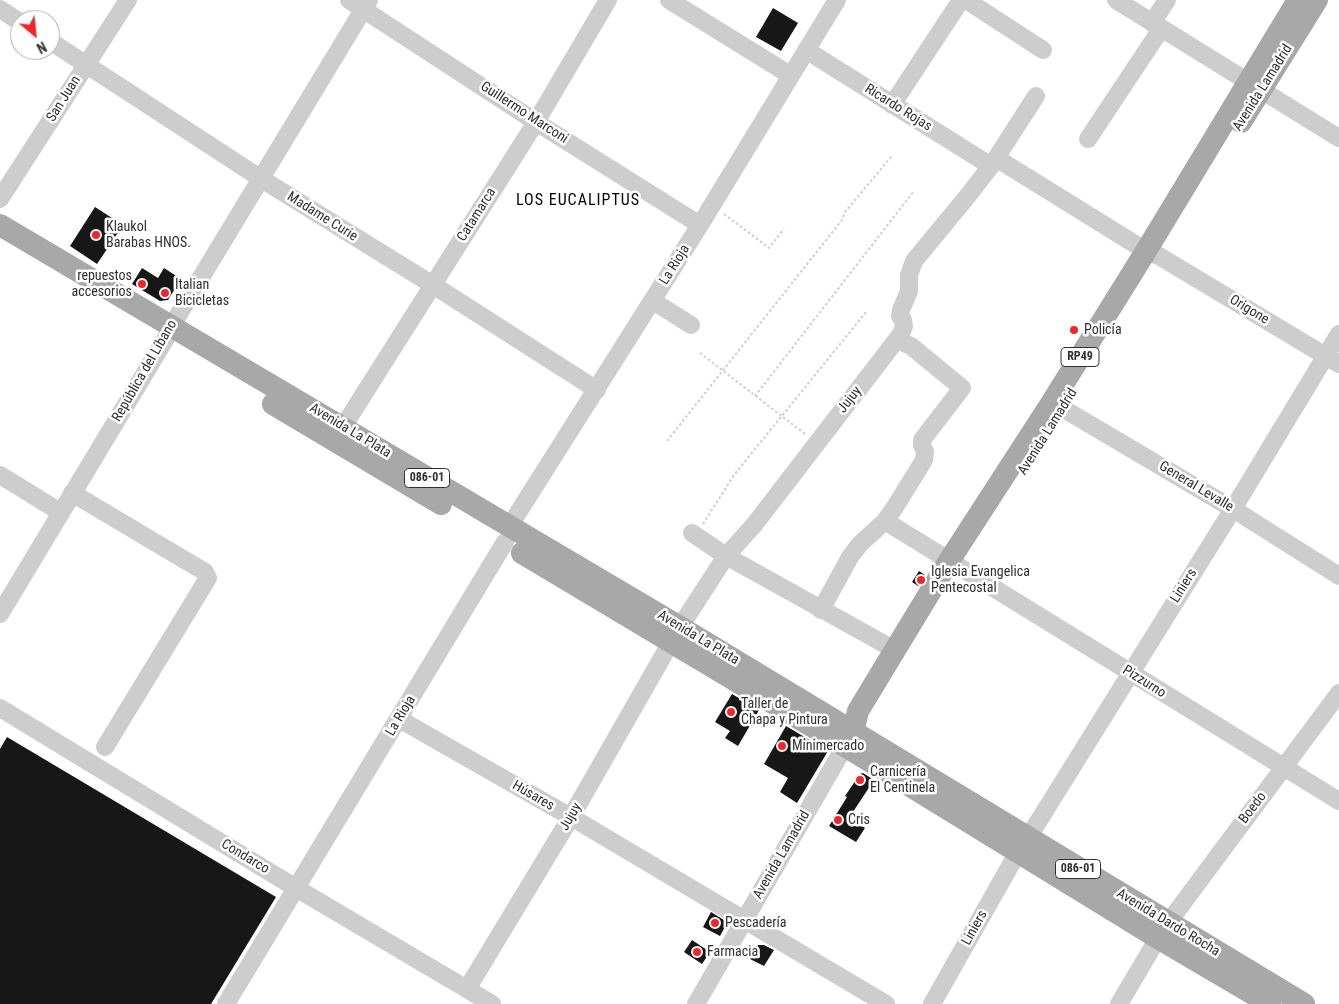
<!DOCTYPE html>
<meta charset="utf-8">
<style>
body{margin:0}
#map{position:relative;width:1339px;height:1004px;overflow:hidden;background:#fff;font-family:"Roboto Condensed",sans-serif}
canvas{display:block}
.north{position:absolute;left:10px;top:10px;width:50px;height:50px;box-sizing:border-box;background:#fff;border:1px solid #acacac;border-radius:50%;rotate:152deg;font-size:14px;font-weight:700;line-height:20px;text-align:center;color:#303030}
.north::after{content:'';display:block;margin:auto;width:18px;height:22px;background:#f5242a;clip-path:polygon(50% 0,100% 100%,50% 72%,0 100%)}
</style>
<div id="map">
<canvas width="1339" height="1004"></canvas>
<div class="north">N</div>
</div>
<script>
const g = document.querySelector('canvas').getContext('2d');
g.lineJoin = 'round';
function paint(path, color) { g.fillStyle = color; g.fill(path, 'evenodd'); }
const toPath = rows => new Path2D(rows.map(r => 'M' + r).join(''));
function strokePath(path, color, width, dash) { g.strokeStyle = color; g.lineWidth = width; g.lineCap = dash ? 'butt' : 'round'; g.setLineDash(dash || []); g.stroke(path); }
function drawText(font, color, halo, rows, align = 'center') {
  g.font = font + ' "Roboto Condensed",sans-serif'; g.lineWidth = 5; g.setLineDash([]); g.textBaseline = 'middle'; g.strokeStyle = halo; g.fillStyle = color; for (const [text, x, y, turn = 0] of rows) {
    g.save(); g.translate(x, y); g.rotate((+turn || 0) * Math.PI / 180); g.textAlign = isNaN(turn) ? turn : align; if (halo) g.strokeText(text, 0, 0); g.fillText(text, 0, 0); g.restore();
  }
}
const building = toPath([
 [773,8,798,23,781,51,756,37],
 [95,207,123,225,97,264,70,246],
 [142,268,158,278,164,268,181,279,168,300,160,301,132,284],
 [919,571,925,575,918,586,912,582],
 [732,694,759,710,738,746,725,738,730,731,715,722],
 [786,726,828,751,797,803,780,792,788,778,764,764],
 [7,737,276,897,211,1004,0,1004,0,749],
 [863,773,874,780,849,818,865,828,856,842,829,826,847,797,845,796,860,774],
 [711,912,724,920,726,925,720,936,703,927],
 [692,940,710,952,702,964,684,952],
 [758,945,764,945,774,950,764,966,750,959]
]);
const path = toPath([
 [724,214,769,248,784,229],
 [700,353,805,434],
 [755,396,914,191],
 [667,441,842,220,845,212,891,157],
 [703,524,734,475,866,312]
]);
const minor = toPath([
 [349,0,536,122,700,225],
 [669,0,790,75],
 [966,0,1043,50],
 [1116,0,1339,138],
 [0,9,20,22],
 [1152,23,1167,0],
 [50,41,260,178,433,285,597,390],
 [806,50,991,166],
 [892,105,961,0],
 [1088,139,1161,29],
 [996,158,1146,251,1159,256,1339,364],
 [0,199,128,0],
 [653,301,691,325],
 [1052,402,1233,509,1339,576],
 [343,427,536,122,608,0],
 [0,475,60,512],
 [72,493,205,572,208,578,105,747],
 [885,521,1339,801],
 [509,527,700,225,837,0],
 [692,533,726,556,895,650],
 [821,610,850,557,860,544,885,521,895,507,924,460,925,452,922,445,922,440,962,388,911,346,897,340],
 [0,614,165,340,171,327,369,0],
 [680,627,726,556,754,525,901,334,904,326,903,320,900,316,901,310,909,291,909,275,914,261,966,198,991,166,1036,96],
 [0,708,296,888,492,1004],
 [399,719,571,817,886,1004],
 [1028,838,1233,509,1339,334],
 [1168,923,1339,693],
 [467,989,571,817,671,642],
 [226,1004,505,542],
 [696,1004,845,746],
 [932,1004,1018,852],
 [1119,1004,1158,938]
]);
const major = toPath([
 [1241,122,1317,0],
 [0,225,680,627,1304,1004],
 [273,404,441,504],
 [522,553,845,746,1158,938,1270,1004],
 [846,744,853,732,858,711,895,650,949,561,1052,402,1146,251,1298,0]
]);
const markers = [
 [96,235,5,"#f5242a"],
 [142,284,5,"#f5242a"],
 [165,293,5,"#f5242a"],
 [1074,330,5,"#f5242a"],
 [921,580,5,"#f5242a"],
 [731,712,5,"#f5242a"],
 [782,746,5,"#f5242a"],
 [860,780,5,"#f5242a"],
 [838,820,5,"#f5242a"],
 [715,923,5,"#f5242a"],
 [697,952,5,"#f5242a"]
];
const shields = [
 [1080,357,38],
 [427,478,45],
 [1078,869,45]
];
const shieldNames = [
 ["RP49",1080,357],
 ["086-01",427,478],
 ["086-01",1078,869]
];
const streetNames = [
 ["Avenida Lamadrid",1263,88,-58],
 ["San Juan",64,99,-58],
 ["Ricardo Rojas",898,108,32],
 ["Guillermo Marconi",524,113,33],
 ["Catamarca",477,215,-58],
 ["Madame Curie",322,217,32],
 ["La Rioja",675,265,-58],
 ["Origone",1249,310,31],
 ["República del Líbano",145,371,-60],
 ["Jujuy",850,400,-52],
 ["Avenida La Plata",350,431,31],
 ["Avenida Lamadrid",1048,432,-58],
 ["General Levalle",1196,487,31],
 ["Liniers",1184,586,-58],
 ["Avenida La Plata",698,638,31],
 ["Pizzurno",1144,682,32],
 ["La Rioja",401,716,-59],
 ["Húsares",533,796,30],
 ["Boedo",1253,808,-53],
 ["Jujuy",571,817,-60],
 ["Avenida Lamadrid",782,855,-60],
 ["Condarco",245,857,31],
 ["Avenida Dardo Rocha",1168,923,31],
 ["Liniers",975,928,-61]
];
const poiNames = [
 ["Klaukol",106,227],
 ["Barabas HNOS.",106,243],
 ["repuestos",132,276,"right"],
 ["accesorios",132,292,"right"],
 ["Italian",175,285],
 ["Bicicletas",175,301],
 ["Policía",1084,330],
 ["Iglesia Evangelica",931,572],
 ["Pentecostal",931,588],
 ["Taller de",741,704],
 ["Chapa y Pintura",741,720],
 ["Minimercado",792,746],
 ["Carnicería",870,772],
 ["El Centinela",870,788],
 ["Cris",848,820],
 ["Pescadería",725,923],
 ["Farmacia",707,952]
];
const quarterNames = [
 ["LOS EUCALIPTUS",578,201]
];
paint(building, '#171717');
strokePath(path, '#cdcdcd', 2, [2.5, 2.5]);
strokePath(minor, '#cdcdcd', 18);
strokePath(major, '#a8a8a8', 22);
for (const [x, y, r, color] of markers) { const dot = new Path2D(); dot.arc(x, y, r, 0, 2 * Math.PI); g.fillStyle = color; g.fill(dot); strokePath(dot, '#fff', 2); }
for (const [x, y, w] of shields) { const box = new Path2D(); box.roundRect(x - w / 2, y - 9.5, w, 19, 4); g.fillStyle = '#fff'; g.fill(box); strokePath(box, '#303030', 1); }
drawText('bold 12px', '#303030', null, shieldNames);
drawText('14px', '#303030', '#fff', streetNames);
drawText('14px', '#303030', '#fff', poiNames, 'left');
g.letterSpacing = '1px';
drawText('16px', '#000', '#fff', quarterNames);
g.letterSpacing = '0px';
</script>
